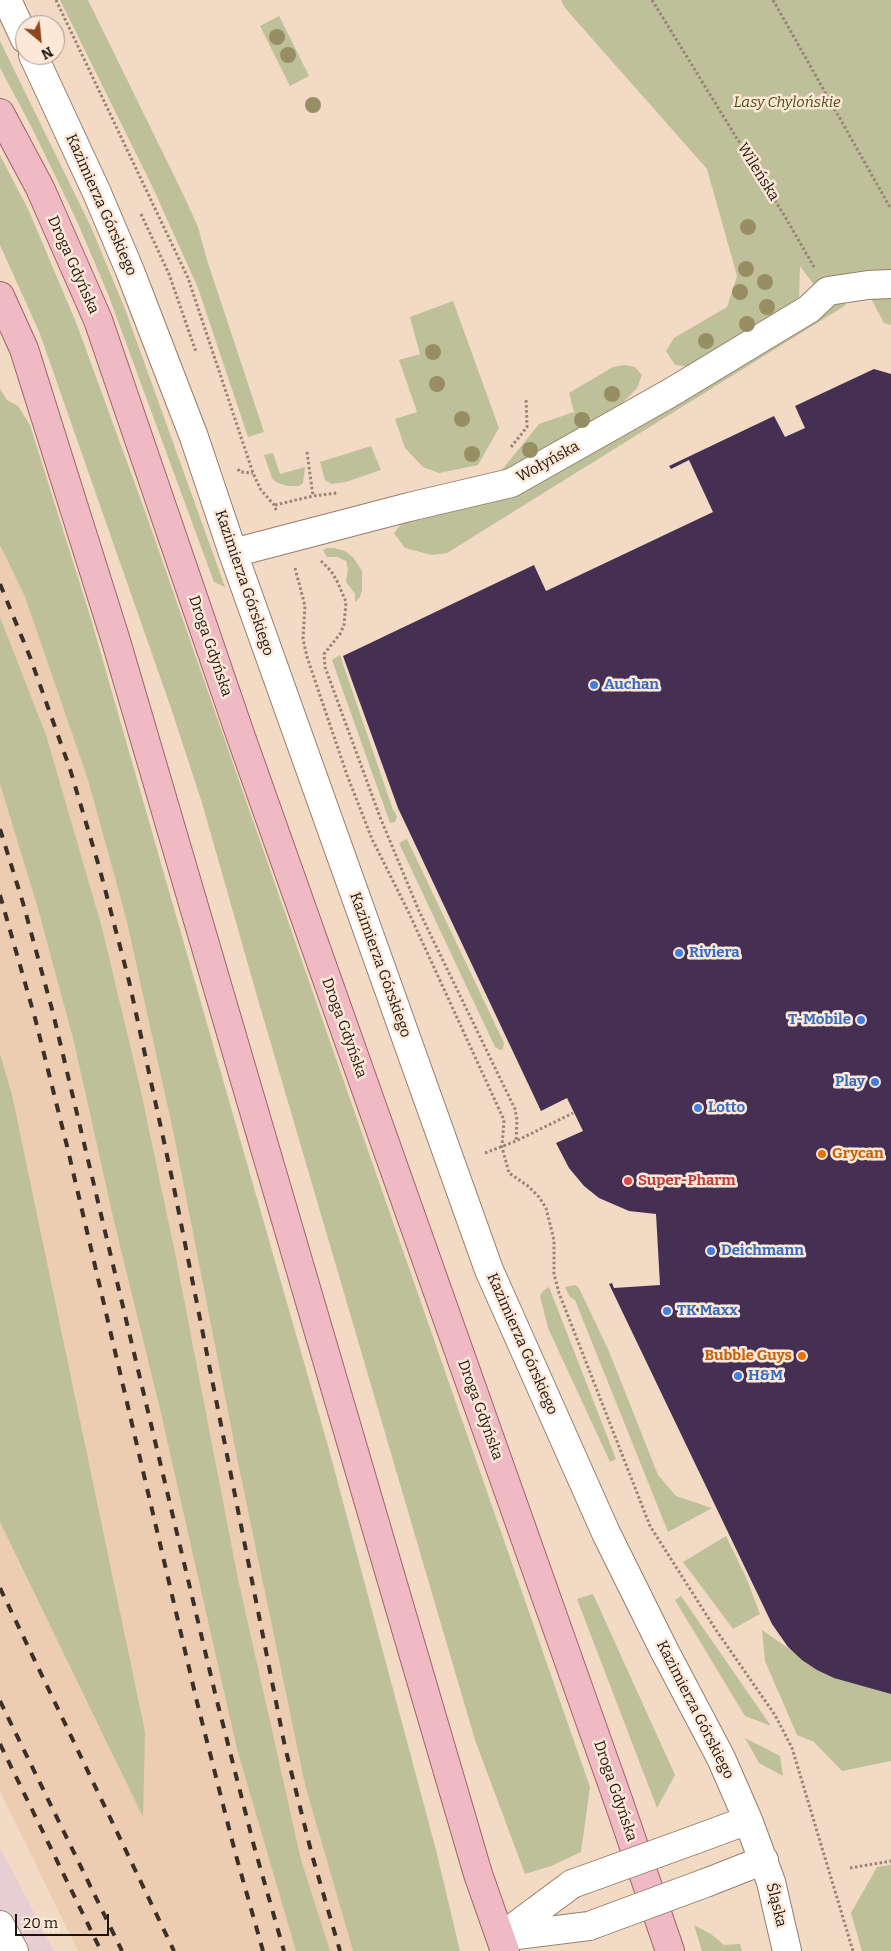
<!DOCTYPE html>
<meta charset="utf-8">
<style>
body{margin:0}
#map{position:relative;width:891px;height:1951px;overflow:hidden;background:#f3dac5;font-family:Bitter,serif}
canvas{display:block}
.north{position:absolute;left:15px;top:15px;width:50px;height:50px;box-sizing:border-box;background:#fde8d7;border:1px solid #a39386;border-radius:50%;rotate:152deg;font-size:14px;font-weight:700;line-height:20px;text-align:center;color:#1c130c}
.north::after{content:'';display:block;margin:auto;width:18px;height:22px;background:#8c471c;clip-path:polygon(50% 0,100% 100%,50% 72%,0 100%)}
.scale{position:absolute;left:15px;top:1914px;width:94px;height:22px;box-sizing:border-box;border:2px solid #1c130c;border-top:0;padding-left:6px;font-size:15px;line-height:18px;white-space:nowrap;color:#1c130c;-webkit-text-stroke:4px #fde8d7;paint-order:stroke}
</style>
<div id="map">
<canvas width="891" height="1951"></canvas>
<div class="north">N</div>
<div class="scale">20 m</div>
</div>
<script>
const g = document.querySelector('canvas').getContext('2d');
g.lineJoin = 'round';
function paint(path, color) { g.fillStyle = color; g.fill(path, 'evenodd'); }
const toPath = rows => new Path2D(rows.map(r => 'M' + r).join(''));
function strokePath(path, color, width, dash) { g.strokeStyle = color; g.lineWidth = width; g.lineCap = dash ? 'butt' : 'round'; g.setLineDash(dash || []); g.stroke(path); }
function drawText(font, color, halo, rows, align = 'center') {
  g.font = font + ' Bitter,serif'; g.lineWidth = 5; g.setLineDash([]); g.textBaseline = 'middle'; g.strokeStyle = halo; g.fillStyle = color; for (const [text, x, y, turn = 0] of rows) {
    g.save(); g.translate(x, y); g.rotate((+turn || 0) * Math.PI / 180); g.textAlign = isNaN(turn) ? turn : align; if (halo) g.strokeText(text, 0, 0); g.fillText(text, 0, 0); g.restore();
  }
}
const commercial = toPath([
 [0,1847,54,1951,0,1951]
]);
const built = toPath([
 [0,545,25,597,88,780,126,918,173,1131,238,1463,305,1785,353,1951,78,1951,0,1791]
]);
const green = toPath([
 [60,0,88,0,184,196,198,227,207,260,264,432,248,437,198,288,153,188],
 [561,0,891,0,891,325,884,323,867,291,817,289,800,266,799,300,692,367,675,365,666,351,674,338,727,307,737,276,707,169,565,8],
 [279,16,309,76,290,86,260,26],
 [0,41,91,227,125,309,225,587,214,582,108,294,76,219,31,126,0,68],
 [0,155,29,211,77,325,146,514,590,1787,581,1852,551,1866,525,1874,475,1740,259,1003,202,803,171,708,40,334,0,245],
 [838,299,846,305,447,553,432,555,405,548,394,533,402,523,427,518,512,493],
 [453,301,499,428,478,465,439,473,423,467,405,448,395,419,417,412,399,360,420,354,410,317],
 [625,365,635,367,642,375,637,388,610,416,540,456,501,471,539,424,574,412,569,393,613,367],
 [0,389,7,400,18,406,30,425,91,619,328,1446,436,1850,460,1951,353,1951,305,1785,238,1463,173,1131,126,918,88,780,25,597,0,545],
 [371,446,381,470,346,482,331,484,325,480,320,462],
 [273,453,280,474,305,467,303,483,299,486,287,486,276,482,272,478,264,455],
 [327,548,334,548,345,551,353,557,362,571,362,590,360,597,355,602,355,594,346,582,348,569,346,561,337,557,327,557,323,550],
 [0,617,46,735,102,928,140,1087,175,1253,238,1579,301,1860,330,1951,296,1951,237,1749,160,1409,113,1217,74,1042,37,905,0,784],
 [340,655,393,810,395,812,397,817,395,822,390,823,332,660],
 [407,839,504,1043,503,1049,500,1050,495,1047,399,843],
 [0,1054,12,1095,145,1732,143,1817,0,1522],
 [575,1285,579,1288,608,1349,658,1475,676,1496,712,1508,668,1532,575,1300,570,1297,565,1287],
 [549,1287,616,1459,610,1462,548,1328,540,1296,543,1291],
 [726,1536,746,1577,760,1614,733,1629,683,1562],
 [593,1594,675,1775,657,1808,577,1599],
 [681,1596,755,1703,771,1726,745,1716,675,1600],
 [762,1630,822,1672,891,1694,891,1761,842,1771,814,1742,797,1735,765,1661],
 [745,1738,780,1756,783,1776,759,1763],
 [891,1865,891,1951,862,1951,851,1913,877,1867],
 [694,1925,711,1934,724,1945,740,1944,742,1951,702,1951]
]);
const building = toPath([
 [874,369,891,374,891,1694,834,1678,817,1670,802,1660,788,1647,772,1624,609,1284,612,1283,614,1288,660,1285,656,1214,629,1211,599,1198,584,1186,569,1168,556,1143,583,1131,567,1098,541,1111,398,808,343,656,534,565,546,591,713,512,689,460,671,469,669,466,774,416,785,437,805,428,795,406]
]);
const path = toPath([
 [56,0,188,278,253,473,261,490,274,505,277,512],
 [652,0,787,220,814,267],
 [773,0,891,209],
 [141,214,169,274,196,352],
 [511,447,527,427,526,398],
 [307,452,313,496],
 [238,469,240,472,253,473],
 [275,505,313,496,337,493],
 [321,561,331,571,337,581,346,602,344,625,340,634,324,654,325,667,380,817,419,911,515,1109,517,1120,516,1141],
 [295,568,305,606,303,639,307,657,347,775,372,839,409,913,504,1120,502,1147,509,1173,528,1186,539,1197,546,1208,554,1240,554,1274,559,1293,650,1526,716,1630,775,1715,792,1748,853,1951],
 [485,1153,516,1141,573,1113],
 [850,1868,891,1861]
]);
const minor = toPath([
 [7,0,25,39],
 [33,55,97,193,130,271,194,437,233,553,489,1270,606,1533,664,1650,721,1758,748,1820,771,1882,787,1951],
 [233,553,409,507,511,483,670,393,809,309,828,291,868,285,891,284],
 [694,1840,748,1820],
 [708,1882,764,1860],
 [0,1925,14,1951],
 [502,1936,572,1884],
 [501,1937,589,1926]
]);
const major = toPath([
 [0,113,40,188,98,320,240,734,617,1797,670,1951],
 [0,296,24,349,116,641,478,1874,505,1951]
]);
const rail = toPath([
 [0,584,30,657,70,769,100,870,129,981,173,1183,285,1747,312,1855,340,1951],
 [0,829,23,903,53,1013,216,1697,254,1846,284,1951],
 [0,895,35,1018,67,1146,197,1702,235,1852,263,1951],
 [0,1588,174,1951],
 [0,1701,122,1951],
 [0,1744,101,1951]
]);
const minorBridge = toPath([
 [572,1884,694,1840],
 [589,1926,708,1882]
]);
const trees = [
 [277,37],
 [288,55],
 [313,105],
 [748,227],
 [746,269],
 [765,282],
 [740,292],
 [767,307],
 [747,324],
 [706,341],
 [433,352],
 [437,384],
 [612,394],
 [462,419],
 [582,420],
 [530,450],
 [472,454]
];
const markers = [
 [594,685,5,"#3f7fe0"],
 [679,953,5,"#3f7fe0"],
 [861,1020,5,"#3f7fe0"],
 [875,1082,5,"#3f7fe0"],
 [698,1108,5,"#3f7fe0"],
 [822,1154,5,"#e8710a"],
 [628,1181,5,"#e0444e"],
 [711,1251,5,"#3f7fe0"],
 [667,1311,5,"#3f7fe0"],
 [802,1356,5,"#e8710a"],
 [738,1376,5,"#3f7fe0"]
];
const parkNames = [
 ["Lasy Chylońskie",787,103]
];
const streetNames = [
 ["Wileńska",758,172,58],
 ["Kazimierza Górskiego",101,205,66],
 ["Droga Gdyńska",73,265,66],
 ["Wołyńska",548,462,-29],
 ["Kazimierza Górskiego",244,583,71],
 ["Droga Gdyńska",210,646,71],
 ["Kazimierza Górskiego",380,965,70],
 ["Droga Gdyńska",344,1028,70],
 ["Kazimierza Górskiego",522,1344,66],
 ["Droga Gdyńska",480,1410,70],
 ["Kazimierza Górskiego",695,1710,63],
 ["Droga Gdyńska",615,1791,71],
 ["Śląska",776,1905,76]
];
const shopNames = [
 ["Auchan",604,685],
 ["Riviera",689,953],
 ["T-Mobile",851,1020,"right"],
 ["Play",865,1082,"right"],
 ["Lotto",708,1108],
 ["Deichmann",721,1251],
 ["TK Maxx",677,1311],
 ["H&M",748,1376]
];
const foodNames = [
 ["Grycan",832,1154],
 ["Bubble Guys",792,1356,"right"]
];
const healthNames = [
 ["Super-Pharm",638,1181]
];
paint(commercial, '#e7ced5');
paint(built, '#eccdb2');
paint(green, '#bdc099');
paint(building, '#452f53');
strokePath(minor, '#947e6a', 30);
strokePath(major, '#9f626a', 30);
strokePath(path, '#968475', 3, [2.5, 2.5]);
strokePath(minor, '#fff', 28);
strokePath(major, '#efbac4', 28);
strokePath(rail, '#3b3027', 4, [9, 9]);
strokePath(minorBridge, '#947e6a', 30, []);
strokePath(minorBridge, '#fff', 28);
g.fillStyle = '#988e64';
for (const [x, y] of trees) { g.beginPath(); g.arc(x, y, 8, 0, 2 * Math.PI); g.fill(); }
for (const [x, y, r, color] of markers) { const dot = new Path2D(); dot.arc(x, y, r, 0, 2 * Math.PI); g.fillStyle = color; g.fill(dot); strokePath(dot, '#fde8d7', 2); }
drawText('italic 15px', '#4e4f15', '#fde8d7', parkNames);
drawText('15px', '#1c130c', '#fde8d7', streetNames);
drawText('bold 15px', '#366cbe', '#fde8d7', shopNames, 'left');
drawText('bold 15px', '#c56008', '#fde8d7', foodNames, 'left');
drawText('bold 15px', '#be3a42', '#fde8d7', healthNames, 'left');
</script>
